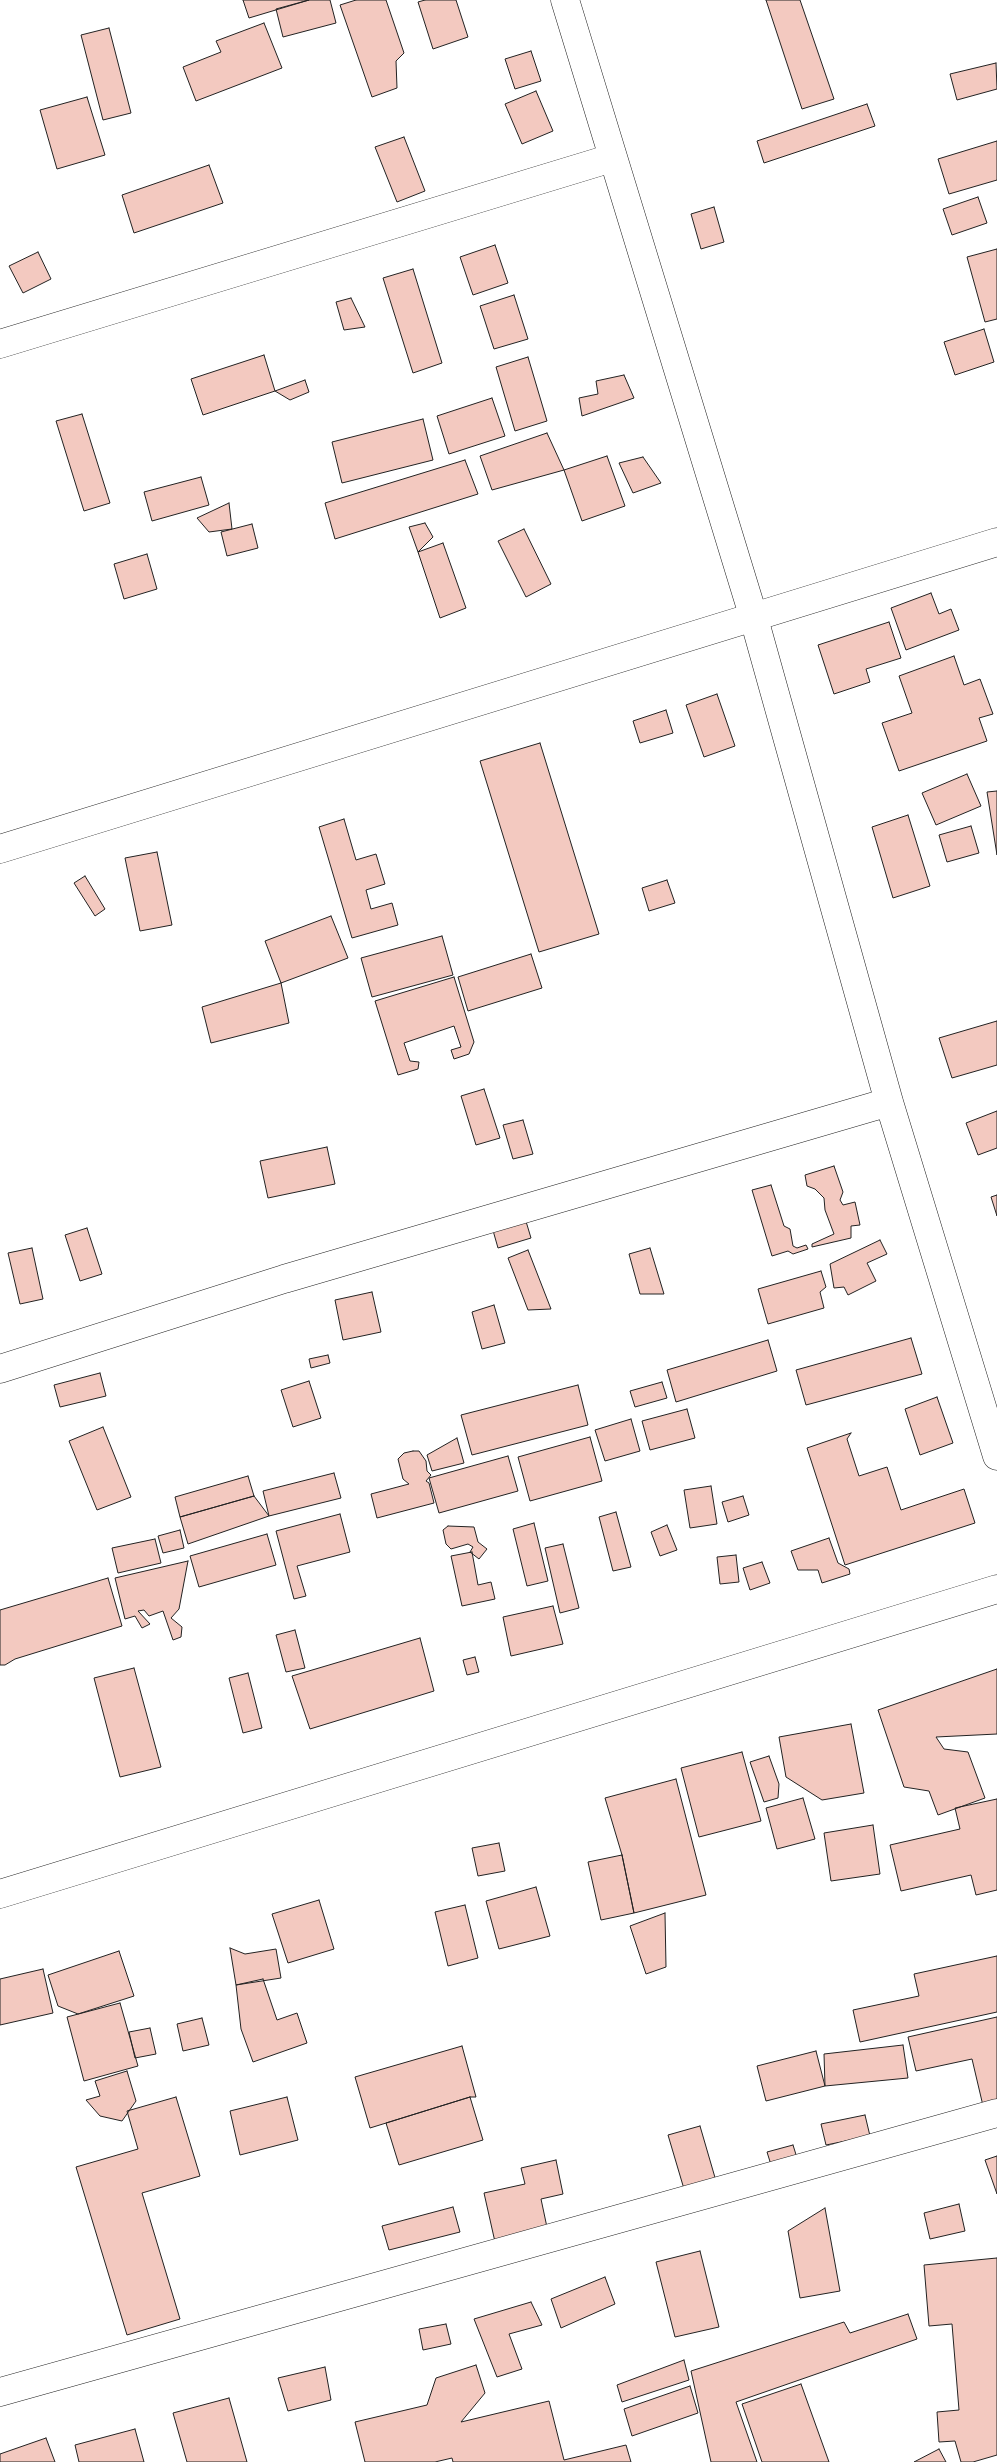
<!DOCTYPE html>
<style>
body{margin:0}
canvas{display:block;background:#fff}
</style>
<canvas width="997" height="2462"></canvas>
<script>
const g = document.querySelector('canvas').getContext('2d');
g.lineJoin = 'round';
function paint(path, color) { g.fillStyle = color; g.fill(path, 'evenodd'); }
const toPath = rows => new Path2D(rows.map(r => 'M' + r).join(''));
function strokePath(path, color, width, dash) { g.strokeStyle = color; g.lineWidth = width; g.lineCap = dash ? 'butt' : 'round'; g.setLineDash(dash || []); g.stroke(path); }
const building = toPath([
 [243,0,309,0,249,18,243,0],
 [309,0,330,0,336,23,283,37,276,9,309,0],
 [356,0,386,0,404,53,396,61,397,88,372,97,340,5,356,0],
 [425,0,456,0,468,37,433,49,418,2,425,0],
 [766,0,800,0,834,99,802,109,766,0],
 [264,23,282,68,196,101,183,67,221,52,216,41,264,23],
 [109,28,131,113,103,120,81,35,109,28],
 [531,51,541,81,515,89,505,59,531,51],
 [996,63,997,89,957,100,950,74,996,63],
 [536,91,553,131,522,144,505,104,536,91],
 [87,97,105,155,57,169,40,110,87,97],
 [867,104,875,126,764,163,757,141,867,104],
 [404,137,425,191,397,202,375,147,404,137],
 [997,141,997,180,949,194,938,159,997,141],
 [209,165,223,203,134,233,122,195,209,165],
 [978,197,987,223,952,235,943,209,978,197],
 [714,207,724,242,701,249,691,214,714,207],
 [495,245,508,283,473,295,460,257,495,245],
 [997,249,997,319,985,322,967,257,997,249],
 [38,252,51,279,23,293,9,266,38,252],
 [413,269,442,363,413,373,383,278,413,269],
 [514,295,528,339,494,349,480,306,514,295],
 [351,298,365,327,344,330,336,302,351,298],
 [984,329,994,362,955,375,944,342,984,329],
 [264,355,275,391,203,415,191,379,264,355],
 [528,357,547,421,515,431,496,367,528,357],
 [624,375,634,398,582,416,579,398,598,394,596,381,624,375],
 [305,380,309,392,290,400,275,391,305,380],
 [492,398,505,436,449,454,437,416,492,398],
 [82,414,110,503,84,511,56,421,82,414],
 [423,419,433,460,342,483,332,442,423,419],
 [547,433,564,470,492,490,480,456,547,433],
 [607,456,625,506,582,521,564,470,607,456],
 [643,457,661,483,633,493,619,463,643,457],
 [465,460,478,494,335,539,325,503,465,460],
 [201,477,209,505,152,521,144,492,201,477],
 [229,503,232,529,209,532,197,518,229,503],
 [425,523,433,537,418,552,409,527,425,523],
 [252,524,258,548,227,556,221,532,252,524],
 [524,529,551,584,526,597,498,541,524,529],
 [443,543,466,608,440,618,418,552,443,543],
 [147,554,157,589,124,599,114,564,147,554],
 [931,593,939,614,951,609,959,630,906,650,891,608,931,593],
 [889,622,901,658,866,669,870,682,834,694,818,645,889,622],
 [954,656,964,685,980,679,993,714,979,718,987,741,899,771,882,723,912,713,899,676,954,656],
 [717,694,735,746,704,757,686,705,717,694],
 [666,710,673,733,640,743,633,721,666,710],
 [540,743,599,934,539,952,480,761,540,743],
 [967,774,981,806,936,825,922,793,967,774],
 [997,791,997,855,987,792,997,791],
 [908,815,930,886,893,898,872,827,908,815],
 [344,819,356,860,376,854,385,884,366,890,371,909,392,903,398,925,352,938,319,827,344,819],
 [971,826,979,853,947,862,939,835,971,826],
 [157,852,172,925,140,931,125,858,157,852],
 [85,876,105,909,95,916,74,883,85,876],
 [667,880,675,903,649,911,642,888,667,880],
 [331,916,348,958,281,983,265,941,331,916],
 [442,936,453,975,372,997,361,958,442,936],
 [531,954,542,988,468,1011,458,977,531,954],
 [454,977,474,1042,469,1054,454,1059,451,1050,461,1047,454,1026,404,1043,410,1061,419,1062,418,1069,398,1075,375,1001,454,977],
 [281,983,289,1023,211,1043,202,1007,281,983],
 [997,1021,997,1065,952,1078,939,1038,997,1021],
 [484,1089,500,1138,476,1145,461,1096,484,1089],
 [997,1111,997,1148,978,1155,966,1123,997,1111],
 [523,1120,533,1154,513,1159,503,1125,523,1120],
 [327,1147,335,1184,268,1198,260,1161,327,1147],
 [834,1166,843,1192,840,1200,843,1205,855,1202,860,1225,851,1226,851,1238,812,1247,812,1244,834,1234,825,1210,824,1198,815,1189,807,1186,805,1175,834,1166],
 [771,1185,784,1226,790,1229,793,1246,797,1248,806,1245,808,1249,793,1254,788,1251,772,1256,752,1190,771,1185],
 [997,1195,997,1216,991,1197,997,1195],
 [525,1218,531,1238,498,1248,492,1227,525,1218],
 [87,1228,102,1274,80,1281,65,1235,87,1228],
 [880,1240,887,1254,867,1263,876,1281,848,1295,844,1287,834,1288,830,1264,880,1240],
 [32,1248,43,1299,20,1304,8,1253,32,1248],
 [650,1248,664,1294,640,1294,629,1254,650,1248],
 [528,1250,551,1309,528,1310,508,1258,528,1250],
 [821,1271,826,1287,820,1292,824,1308,768,1324,758,1289,821,1271],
 [372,1292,381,1332,343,1340,335,1300,372,1292],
 [494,1305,505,1343,482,1349,472,1312,494,1305],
 [911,1338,922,1374,806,1405,796,1370,911,1338],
 [768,1340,777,1371,676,1402,667,1370,768,1340],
 [328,1355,330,1363,311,1368,309,1359,328,1355],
 [100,1373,106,1396,60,1407,54,1385,100,1373],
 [309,1381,321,1418,293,1427,281,1390,309,1381],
 [662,1382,667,1398,635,1407,630,1391,662,1382],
 [578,1385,588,1425,472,1455,461,1415,578,1385],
 [937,1397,953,1443,920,1455,905,1409,937,1397],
 [687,1409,695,1438,650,1450,642,1421,687,1409],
 [631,1419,640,1451,605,1461,595,1430,631,1419],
 [103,1427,131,1497,97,1510,69,1441,103,1427],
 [851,1433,847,1439,859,1476,887,1467,901,1510,964,1489,975,1523,845,1565,807,1448,851,1433],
 [590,1437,602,1481,530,1501,518,1457,590,1437],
 [457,1438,464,1463,432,1471,427,1455,457,1438],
 [413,1451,419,1451,426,1461,427,1471,431,1475,426,1481,429,1483,434,1503,377,1518,371,1494,409,1484,403,1479,398,1459,404,1453,413,1451],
 [508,1456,518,1491,439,1513,429,1478,508,1456],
 [334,1473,341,1498,269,1516,263,1491,334,1473],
 [248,1476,254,1496,180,1517,175,1497,248,1476],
 [711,1486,717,1524,690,1528,684,1490,711,1486],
 [254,1496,269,1516,188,1544,180,1517,254,1496],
 [743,1496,749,1515,728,1522,722,1502,743,1496],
 [616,1512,631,1567,613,1571,599,1517,616,1512],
 [340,1514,350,1552,297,1566,306,1596,294,1599,276,1531,340,1514],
 [534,1523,548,1581,527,1586,513,1529,534,1523],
 [667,1525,677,1550,660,1556,651,1532,667,1525],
 [448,1526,474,1527,478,1542,487,1549,479,1559,470,1552,473,1547,468,1544,451,1549,446,1544,443,1530,448,1526],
 [180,1530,184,1548,163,1553,158,1536,180,1530],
 [267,1534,276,1565,199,1587,190,1556,267,1534],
 [829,1538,838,1563,849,1569,850,1574,822,1583,818,1570,798,1570,791,1551,829,1538],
 [155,1539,161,1563,118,1573,112,1548,155,1539],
 [563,1544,579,1608,560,1613,545,1548,563,1544],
 [472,1552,478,1585,491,1582,495,1599,462,1606,451,1556,472,1552],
 [736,1555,739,1582,720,1584,717,1557,736,1555],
 [188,1561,179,1609,171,1618,182,1627,181,1637,173,1640,163,1611,149,1616,144,1610,138,1611,150,1624,142,1628,135,1616,125,1619,115,1578,188,1561],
 [762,1562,770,1583,750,1590,743,1568,762,1562],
 [108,1578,122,1626,15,1659,5,1665,0,1665,0,1610,108,1578],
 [553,1606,563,1644,511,1656,503,1617,553,1606],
 [295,1630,305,1668,286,1672,276,1635,295,1630],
 [420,1638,434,1691,310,1729,292,1676,420,1638],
 [475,1657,479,1672,467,1675,463,1660,475,1657],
 [134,1668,161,1767,120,1777,94,1678,134,1668],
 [997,1669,997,1734,936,1737,944,1749,968,1752,985,1798,938,1815,929,1791,904,1787,878,1710,997,1669],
 [248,1673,262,1728,243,1733,229,1678,248,1673],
 [851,1724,864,1793,822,1800,786,1777,779,1737,851,1724],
 [742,1752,761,1821,699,1837,681,1768,742,1752],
 [769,1756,779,1784,778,1798,764,1802,750,1762,769,1756],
 [676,1779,706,1895,634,1913,622,1855,605,1798,676,1779],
 [803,1798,815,1839,777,1849,766,1808,803,1798],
 [997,1799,997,1890,976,1895,971,1875,901,1891,890,1845,960,1829,955,1808,997,1799],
 [873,1825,880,1874,831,1881,824,1833,873,1825],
 [499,1843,505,1871,478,1876,472,1848,499,1843],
 [622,1855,634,1913,601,1920,588,1862,622,1855],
 [536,1887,550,1936,499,1949,486,1901,536,1887],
 [319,1900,334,1949,288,1963,272,1914,319,1900],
 [465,1905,478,1958,448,1966,435,1912,465,1905],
 [665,1913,666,1967,646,1974,630,1926,665,1913],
 [230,1948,245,1954,276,1949,281,1978,236,1985,230,1948],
 [119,1951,134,1996,78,2014,58,2006,48,1975,119,1951],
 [997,1956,997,2012,860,2042,853,2010,919,1996,914,1974,997,1956],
 [43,1969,53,2013,0,2025,0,1979,43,1969],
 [263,1979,277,2020,297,2013,307,2043,253,2062,241,2029,236,1985,263,1979],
 [120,2003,138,2066,84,2081,67,2017,120,2003],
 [997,2017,997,2107,984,2110,972,2059,916,2071,908,2037,997,2017],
 [202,2018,209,2045,183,2051,177,2024,202,2018],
 [150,2028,156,2054,135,2058,129,2032,150,2028],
 [903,2045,908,2078,825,2086,824,2054,903,2045],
 [462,2046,476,2097,470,2097,370,2128,355,2077,462,2046],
 [816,2051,825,2086,766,2101,757,2066,816,2051],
 [127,2071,136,2101,122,2121,100,2116,86,2100,100,2096,95,2081,127,2071],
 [176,2097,200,2176,142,2193,180,2319,127,2335,76,2167,138,2149,127,2111,176,2097],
 [287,2097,298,2140,240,2155,230,2111,287,2097],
 [470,2097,483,2140,399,2165,386,2123,470,2097],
 [865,2115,870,2136,826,2145,821,2124,865,2115],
 [700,2126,716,2181,684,2189,668,2135,700,2126],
 [793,2145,798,2161,772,2168,767,2152,793,2145],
 [997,2156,997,2194,985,2160,997,2156],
 [556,2160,563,2194,541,2199,548,2232,495,2242,484,2193,525,2184,521,2168,556,2160],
 [959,2204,965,2231,930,2239,924,2213,959,2204],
 [453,2207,460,2232,389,2250,382,2226,453,2207],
 [825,2208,840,2291,800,2298,788,2231,825,2208],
 [700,2251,719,2327,675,2337,656,2262,700,2251],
 [997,2258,997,2455,973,2462,961,2462,955,2441,939,2442,937,2412,959,2410,952,2324,929,2326,924,2265,997,2258],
 [605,2277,615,2304,561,2328,551,2299,605,2277],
 [531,2302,542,2325,509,2334,522,2369,497,2377,474,2319,531,2302],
 [908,2314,917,2339,736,2402,757,2462,711,2462,691,2371,844,2322,850,2333,908,2314],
 [446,2324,451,2344,423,2350,419,2329,446,2324],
 [684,2360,689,2380,622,2402,617,2385,684,2360],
 [476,2365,485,2393,461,2422,549,2401,564,2460,626,2445,631,2462,453,2462,452,2458,435,2462,365,2462,355,2422,427,2405,436,2378,476,2365],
 [325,2367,331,2400,288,2411,278,2378,325,2367],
 [801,2384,829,2462,762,2462,742,2404,801,2384],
 [690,2386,698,2413,632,2436,624,2409,690,2386],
 [229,2398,247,2462,187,2462,173,2413,229,2398],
 [135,2429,144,2462,79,2462,75,2445,135,2429],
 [46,2438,55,2462,0,2462,0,2454,46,2438],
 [939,2449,946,2462,914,2462,939,2449]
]);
const minor = toPath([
 [565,0,753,615,889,1102,997,1456],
 [0,344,612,158],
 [0,849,997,542],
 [0,1369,284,1279,889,1102],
 [0,2392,997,2113]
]);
const tertiary = toPath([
 [0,1894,997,1589]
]);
paint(building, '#f3c9c0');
strokePath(building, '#222', 1);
strokePath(minor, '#222', 29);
strokePath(tertiary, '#222', 29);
strokePath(minor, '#fff', 28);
strokePath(tertiary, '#fff', 28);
</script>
